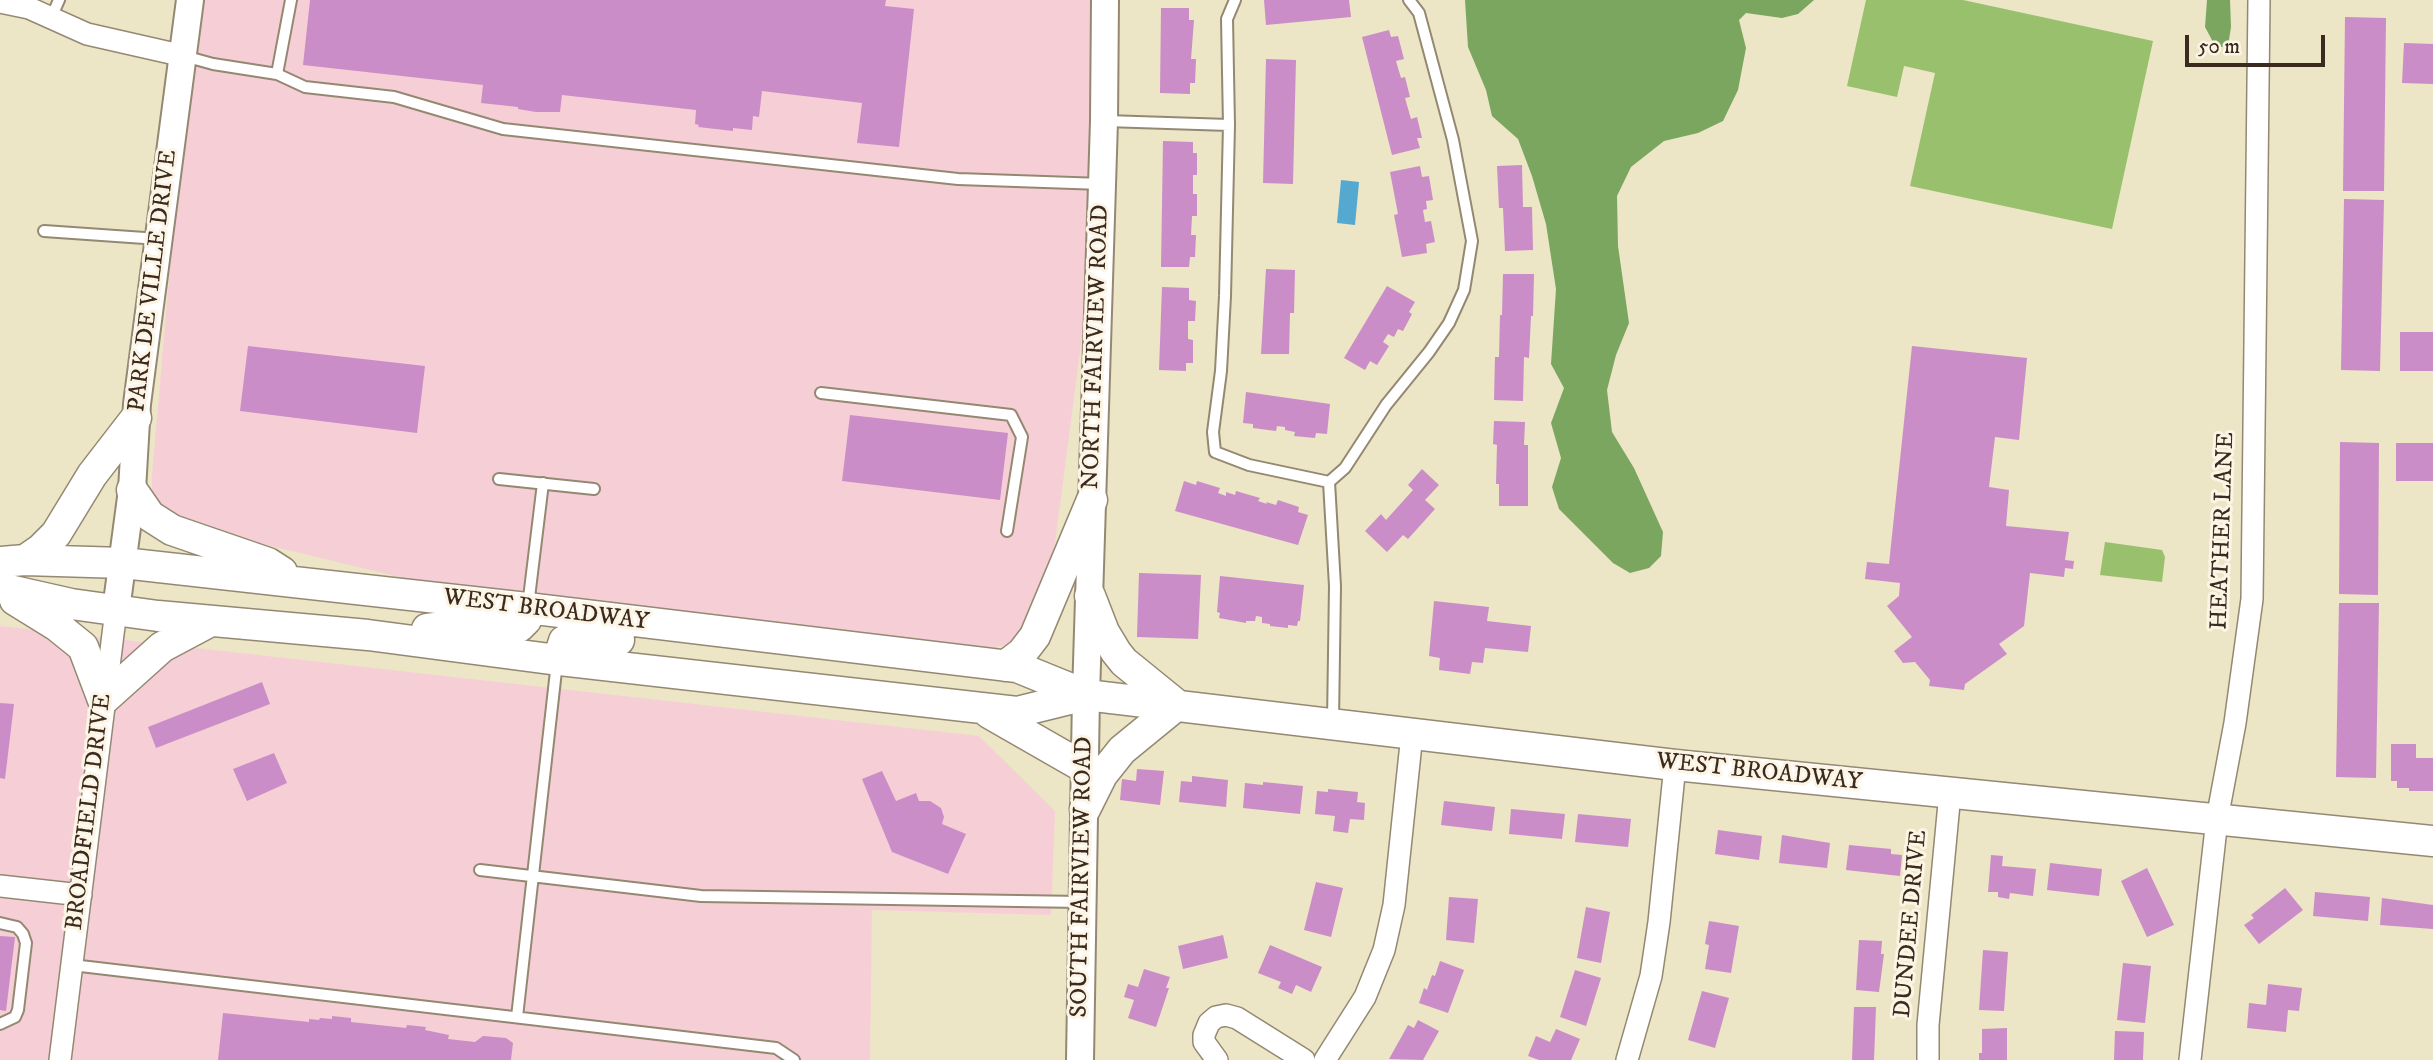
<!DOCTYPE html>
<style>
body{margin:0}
#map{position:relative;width:2433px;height:1060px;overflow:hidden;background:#ece5c6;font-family:"IM FELL DW Pica",serif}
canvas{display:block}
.scale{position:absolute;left:2185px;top:35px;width:140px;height:32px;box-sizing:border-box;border:4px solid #3b2a1e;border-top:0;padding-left:9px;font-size:21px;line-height:24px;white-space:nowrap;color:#3b2a1e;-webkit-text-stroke:5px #fcf5e5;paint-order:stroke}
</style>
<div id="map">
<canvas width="2433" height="1060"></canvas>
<div class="scale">50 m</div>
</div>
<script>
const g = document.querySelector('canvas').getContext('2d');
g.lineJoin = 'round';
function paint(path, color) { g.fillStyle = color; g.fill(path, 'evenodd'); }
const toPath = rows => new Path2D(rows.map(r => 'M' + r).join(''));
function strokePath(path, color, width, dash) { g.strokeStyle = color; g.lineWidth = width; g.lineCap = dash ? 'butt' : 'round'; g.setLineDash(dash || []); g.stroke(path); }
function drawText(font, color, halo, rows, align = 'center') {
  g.font = font + ' "IM FELL DW Pica",serif'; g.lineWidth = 6; g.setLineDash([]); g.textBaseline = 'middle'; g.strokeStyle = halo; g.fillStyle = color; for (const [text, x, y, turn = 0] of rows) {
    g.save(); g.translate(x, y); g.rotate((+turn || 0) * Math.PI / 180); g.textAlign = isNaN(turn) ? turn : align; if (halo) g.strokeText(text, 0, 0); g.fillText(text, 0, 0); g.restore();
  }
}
const built = toPath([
 [193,0,1105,0,1102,184,1055,543,1036,614,1017,642,996,647,736,634,527,608,172,522,152,498,152,476],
 [0,626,979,736,1055,811,1051,915,872,910,870,1060,0,1060]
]);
const green = toPath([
 [1866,0,1963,0,2153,41,2112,229,1910,186,1935,73,1904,66,1897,97,1847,86],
 [2105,542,2162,550,2165,557,2162,582,2100,575]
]);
const forest = toPath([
 [1465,0,1814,0,1798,14,1782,18,1746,13,1739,20,1746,48,1738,90,1723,121,1698,133,1664,141,1631,167,1617,196,1618,246,1629,323,1616,355,1607,390,1612,432,1634,468,1663,532,1661,556,1649,568,1630,573,1613,563,1559,509,1552,487,1561,458,1551,423,1564,388,1551,364,1556,289,1546,224,1532,176,1518,139,1492,116,1486,90,1468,47],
 [2207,0,2230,0,2231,27,2228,46,2221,47,2213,42,2205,27]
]);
const water = toPath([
 [1341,180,1359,182,1355,225,1337,223]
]);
const building = toPath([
 [310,0,886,0,885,6,914,9,899,147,857,143,862,103,762,91,759,117,753,116,752,130,733,128,733,131,698,127,699,125,695,124,696,110,562,95,560,112,536,112,518,109,518,107,481,103,483,85,303,65],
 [1264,0,1349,0,1351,17,1266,25],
 [1161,8,1189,8,1189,20,1194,20,1191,59,1196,59,1195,83,1190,83,1190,94,1160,93],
 [2345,17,2386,18,2384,191,2343,191],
 [1389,30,1391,37,1398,36,1404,59,1396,61,1401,78,1405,77,1410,97,1405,98,1411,119,1417,117,1422,138,1417,138,1420,148,1392,155,1362,37],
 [2404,43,2433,44,2433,84,2402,83],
 [1266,59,1296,60,1293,184,1263,183],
 [1163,141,1193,142,1193,153,1197,153,1197,175,1193,175,1193,194,1197,194,1197,216,1192,216,1191,235,1196,235,1195,257,1190,257,1189,267,1161,267],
 [1522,165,1523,207,1532,207,1533,250,1505,251,1503,208,1499,208,1497,166],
 [1420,166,1422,177,1429,176,1433,200,1426,201,1427,209,1423,210,1425,222,1431,221,1435,242,1426,244,1427,253,1402,257,1394,215,1398,214,1390,172],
 [2344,199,2384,200,2380,371,2341,370],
 [1266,269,1295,270,1294,313,1290,313,1289,354,1261,354],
 [1503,274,1534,274,1533,316,1531,316,1529,358,1524,357,1523,401,1494,400,1495,357,1499,357,1500,315,1502,315],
 [1387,286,1415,302,1409,312,1412,314,1403,331,1398,329,1394,337,1388,334,1383,342,1389,346,1377,365,1370,361,1365,370,1344,358],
 [1162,287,1189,288,1189,300,1196,301,1195,321,1188,321,1188,339,1193,340,1193,363,1186,363,1186,371,1159,370],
 [2400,332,2433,332,2433,371,2400,371],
 [248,346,425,366,417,433,240,411],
 [1912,346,2027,358,2019,440,1995,437,1989,487,2009,490,2006,526,2069,532,2065,560,2074,561,2073,569,2065,568,2064,577,2030,573,2024,626,1999,644,2007,654,1965,684,1964,690,1929,686,1930,680,1915,662,1903,663,1894,651,1912,637,1887,606,1899,596,1900,583,1865,579,1867,562,1889,564],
 [1246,392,1330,404,1327,434,1316,433,1315,438,1294,436,1295,432,1285,430,1285,427,1277,426,1276,431,1253,428,1253,424,1243,423],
 [850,415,1008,433,1000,500,842,481],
 [1494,421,1525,422,1524,445,1528,445,1528,506,1499,506,1499,484,1496,484,1497,445,1493,444],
 [2340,442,2379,443,2378,595,2339,594],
 [2396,443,2433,443,2433,481,2396,481],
 [1422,469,1439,485,1425,500,1435,509,1408,539,1403,535,1387,552,1365,531,1381,514,1386,520,1413,490,1408,485],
 [1184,481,1196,485,1197,481,1220,488,1218,493,1226,496,1226,492,1235,495,1236,491,1260,498,1258,501,1267,504,1266,502,1276,505,1278,500,1299,507,1298,512,1308,515,1298,545,1175,511],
 [1139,573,1201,575,1198,639,1137,637],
 [1220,576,1304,585,1300,621,1298,621,1297,626,1288,625,1288,628,1270,626,1270,624,1262,623,1262,617,1256,616,1255,621,1246,621,1246,623,1219,618,1220,613,1217,612],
 [1434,601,1489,607,1487,621,1531,626,1528,652,1485,648,1483,663,1472,662,1470,674,1439,670,1440,658,1429,656],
 [2339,603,2379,603,2376,778,2336,777],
 [262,682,270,704,156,748,148,727],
 [0,703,14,704,5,779,0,778],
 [2391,744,2416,744,2416,758,2433,758,2433,791,2409,791,2409,788,2397,788,2397,781,2391,781],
 [274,753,287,783,247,801,233,769],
 [1137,769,1164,771,1160,805,1120,800,1122,779,1136,781],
 [882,771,896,801,916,793,919,801,930,801,941,808,944,817,942,824,966,834,948,874,892,852,862,779],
 [1192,776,1228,780,1226,807,1179,802,1181,781,1192,782],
 [1263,782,1303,786,1300,814,1243,808,1245,783,1263,785],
 [1328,789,1358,792,1357,802,1365,803,1364,820,1350,819,1348,833,1333,831,1335,816,1315,814,1317,791,1328,792],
 [1444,801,1495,807,1492,831,1441,825],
 [1511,809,1565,814,1562,839,1509,834],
 [1578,814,1631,819,1628,847,1575,842],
 [1718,830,1762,836,1759,860,1715,854],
 [1782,835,1830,843,1827,868,1779,863],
 [1849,845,1891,849,1891,854,1902,855,1900,876,1846,870],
 [1991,855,2003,856,2002,866,2036,869,2033,896,2010,893,2009,899,1998,897,1998,892,1988,892],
 [2050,863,2102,869,2099,896,2047,890],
 [2147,868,2174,925,2147,937,2121,881],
 [1316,882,1343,888,1331,937,1304,930],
 [2285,888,2303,910,2259,944,2244,925,2254,918,2251,915],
 [2315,892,2370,897,2368,921,2313,916],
 [1449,897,1478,899,1474,943,1446,940],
 [2382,898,2433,905,2433,929,2380,925],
 [1586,907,1610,912,1601,963,1577,958],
 [1709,921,1739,926,1731,973,1705,969,1709,945,1705,944],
 [1223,935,1228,958,1183,969,1178,946],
 [0,936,15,937,6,1011,0,1010],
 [1859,940,1882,941,1881,954,1884,954,1879,992,1856,990],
 [1270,945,1322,967,1311,992,1296,985,1292,994,1278,988,1281,982,1258,973],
 [1983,950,2008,952,2004,1011,1979,1010],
 [1440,961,1464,970,1448,1013,1419,1003,1424,988,1427,990,1432,975,1435,976],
 [2123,963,2151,966,2145,1023,2117,1020],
 [1144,969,1170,977,1166,988,1169,988,1156,1027,1128,1018,1134,1000,1124,997,1128,984,1138,987],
 [1575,970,1601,978,1586,1026,1560,1017],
 [2268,984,2302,988,2299,1011,2288,1010,2286,1032,2247,1028,2249,1003,2266,1005],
 [1702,991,1729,998,1715,1048,1688,1040],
 [1854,1007,1876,1007,1874,1060,1852,1060],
 [223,1013,309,1022,309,1019,319,1020,320,1018,332,1019,332,1016,351,1018,351,1022,406,1028,407,1025,426,1027,425,1030,449,1035,448,1039,475,1042,483,1036,506,1038,513,1043,511,1060,218,1060],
 [1418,1020,1439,1031,1423,1060,1389,1059,1408,1025,1414,1028],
 [2007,1028,2007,1060,1979,1060,1979,1053,1982,1053,1982,1029],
 [1556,1029,1580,1039,1571,1060,1539,1060,1528,1056,1536,1036,1550,1042],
 [2115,1031,2144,1032,2143,1060,2114,1060]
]);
const service = toPath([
 [1235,0,1227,19,1229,125,1225,296,1221,371,1213,432,1215,452,1249,465,1329,482],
 [51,18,59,0],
 [184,56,213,64,277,74,305,87,394,97,503,129,958,179,1102,184],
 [277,74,291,0],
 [1106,121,1229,125],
 [44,231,159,239],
 [821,393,1011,415,1022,437,1007,531],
 [499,479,594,489],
 [1329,482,1345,468,1386,405,1429,352,1449,323,1464,290,1472,241,1453,140,1419,13,1409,0],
 [1329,482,1335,586,1333,721],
 [528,606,543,483],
 [480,870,701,896,1081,902],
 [0,923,17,927,23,934,26,943,18,1010,15,1017,0,1024],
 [72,965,776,1048,794,1060],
 [517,1017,557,662]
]);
const minor = toPath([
 [0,2,29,8,87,34,184,56],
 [0,886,81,895],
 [60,1060,116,610],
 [1217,1060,1204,1042,1204,1035,1209,1023,1216,1017,1226,1015,1237,1018,1304,1060],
 [1325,1060,1365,997,1384,950,1394,905,1412,734],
 [1627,1060,1651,976,1659,922,1675,765],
 [1928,1060,1928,1025,1950,793],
 [2190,1060,2217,819,2235,723,2252,599,2259,0]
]);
const tertiary = toPath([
 [116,610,132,490,137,404,190,0],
 [1080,1060,1086,695,1104,121,1105,0]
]);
const secondary = toPath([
 [132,490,150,516,172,530,268,563,282,572],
 [25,560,41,549,56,534,92,475,136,418],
 [0,562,25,560,123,563,527,608,1017,667,1086,695,1675,765,2433,841],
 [0,588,71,604,158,616,368,635,558,660,1017,712,1086,695],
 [15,600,57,626,83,647,103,700,162,647,209,622],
 [427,629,452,626,508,629,519,627,526,620,527,608],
 [558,660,564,641,571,637,581,636,619,640],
 [1005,666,1022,653,1035,636,1092,500],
 [989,713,1085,768],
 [1085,809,1102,775,1122,750,1177,705,1124,662,1116,652,1104,632,1090,596]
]);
const streetNames = [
 ["PARK DE VILLE DRIVE",154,281,-83],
 ["NORTH FAIRVIEW ROAD",1097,347,-88],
 ["HEATHER LANE",2224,531,-88],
 ["WEST BROADWAY",546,611,7],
 ["WEST BROADWAY",1759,773,6],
 ["BROADFIELD DRIVE",90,812,-83],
 ["SOUTH FAIRVIEW ROAD",1083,877,-89],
 ["DUNDEE DRIVE",1912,924,-85]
];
paint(built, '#f6cfd6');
paint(green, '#99c06c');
paint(forest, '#7aa660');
paint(water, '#55a9d1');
paint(building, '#ca8dc7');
strokePath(service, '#948872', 14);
strokePath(minor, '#948872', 24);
strokePath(tertiary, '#948872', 30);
strokePath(secondary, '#948872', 33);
strokePath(service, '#fff', 10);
strokePath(minor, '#fff', 21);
strokePath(tertiary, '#fff', 26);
strokePath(secondary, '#fff', 30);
drawText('24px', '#3b2a1e', '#fcf5e5', streetNames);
</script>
